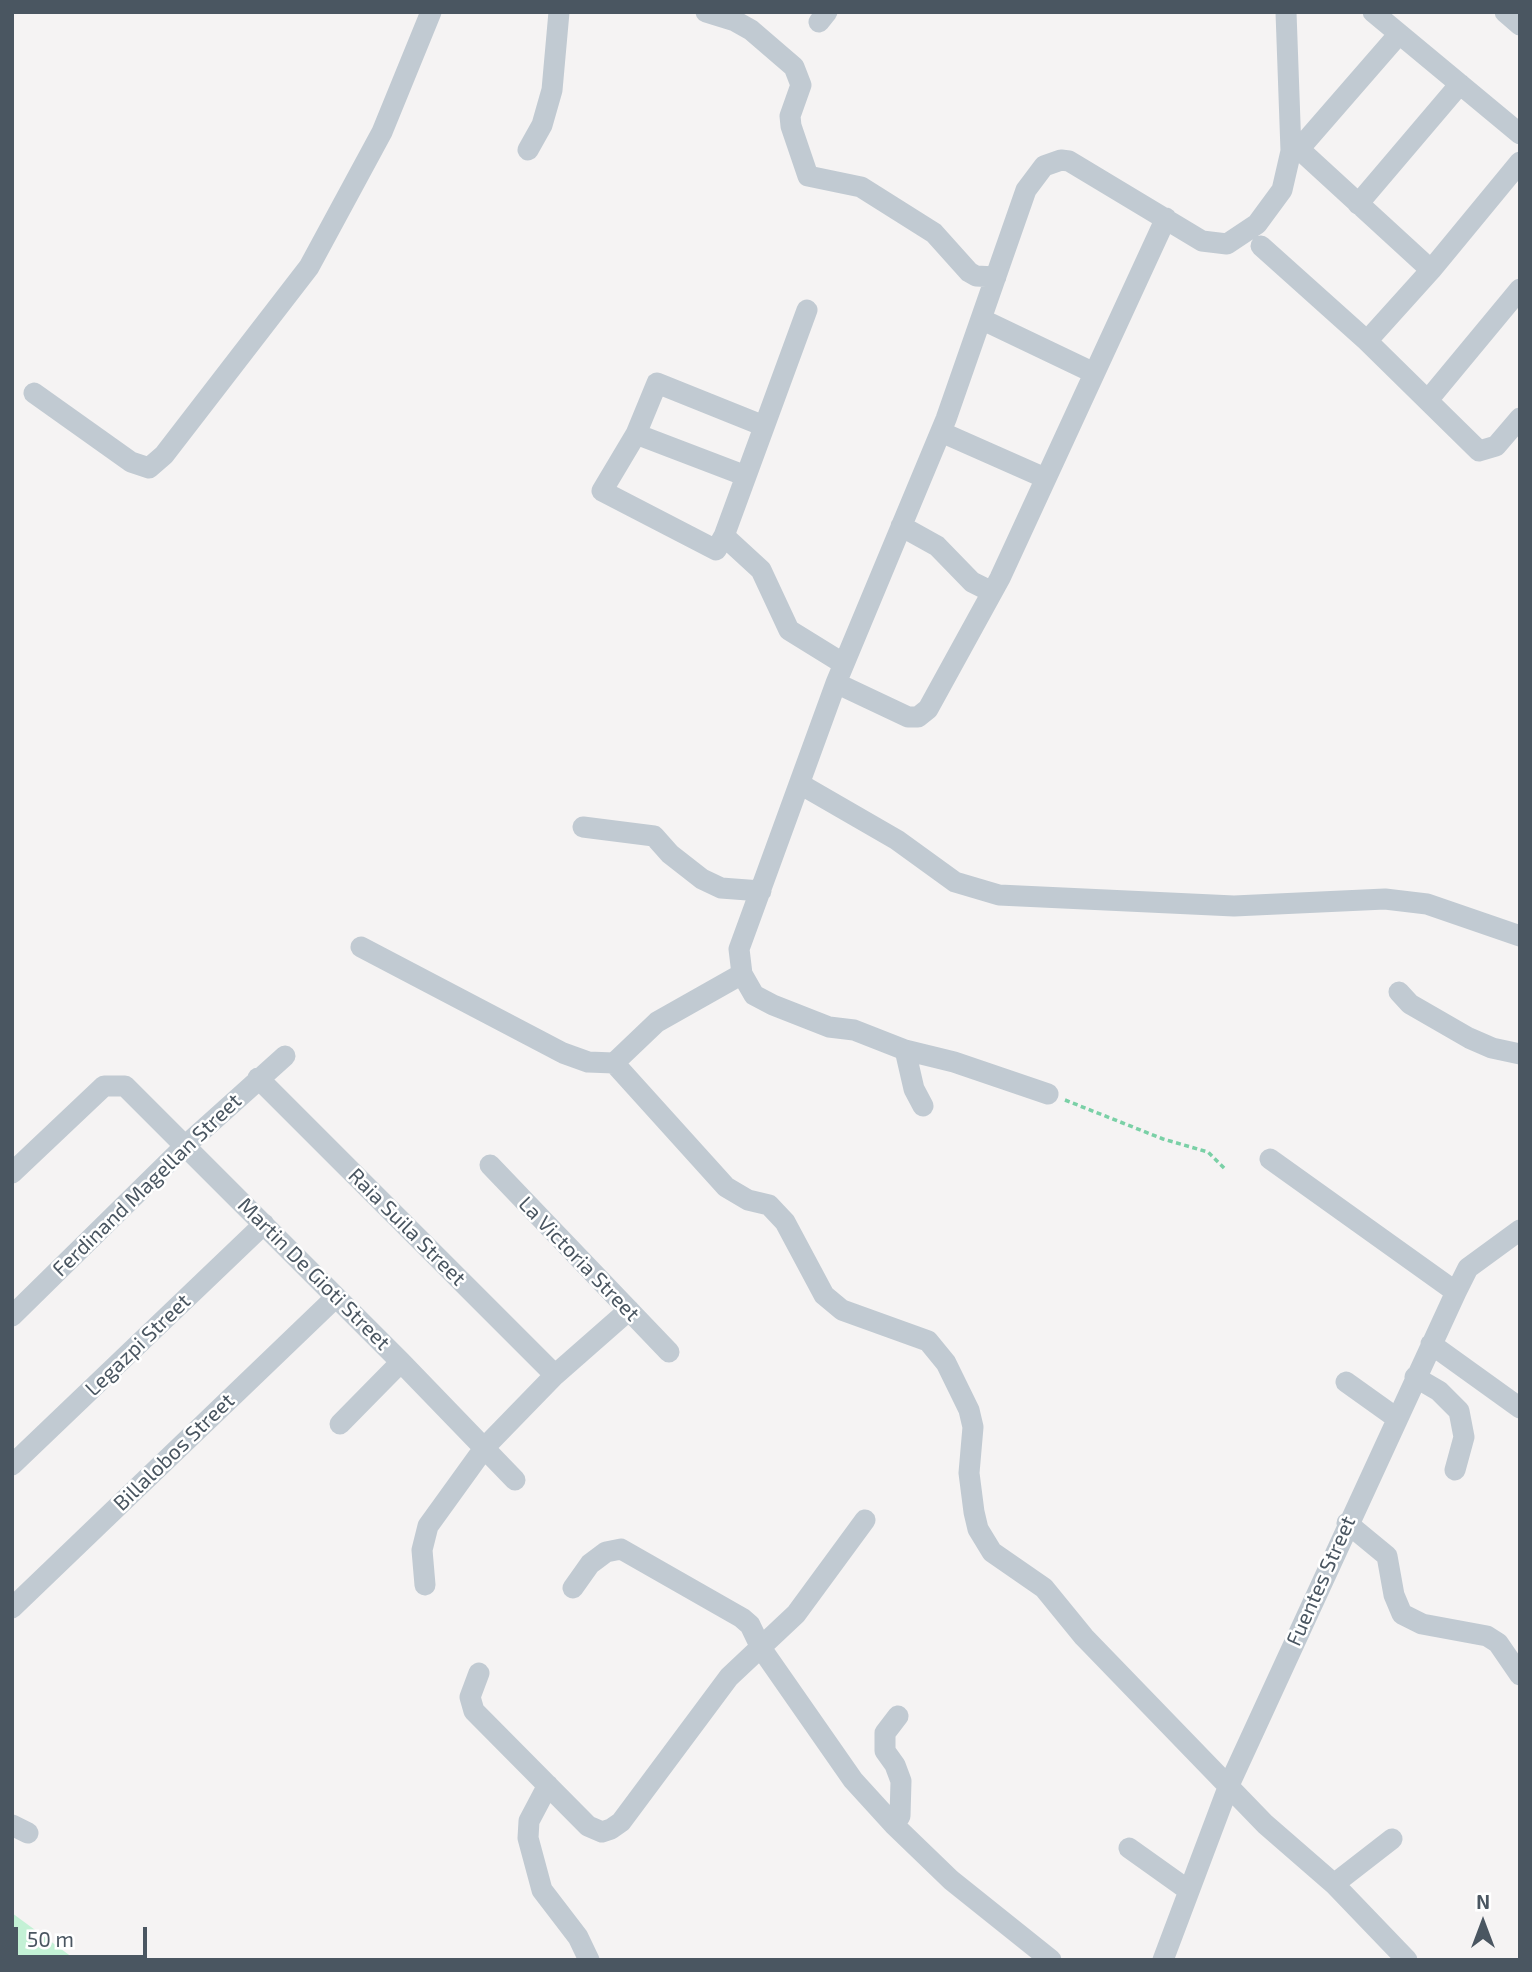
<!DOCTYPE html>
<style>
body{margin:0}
#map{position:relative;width:1532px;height:1972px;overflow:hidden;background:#f5f3f3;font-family:"Exo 2",sans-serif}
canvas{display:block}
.frame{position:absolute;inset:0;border:14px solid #4a5661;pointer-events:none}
.north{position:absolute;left:1448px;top:1888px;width:70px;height:70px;-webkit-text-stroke:5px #fff;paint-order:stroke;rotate:0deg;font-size:19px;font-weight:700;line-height:28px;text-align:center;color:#4a5661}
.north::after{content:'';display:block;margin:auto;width:24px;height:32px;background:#4a5661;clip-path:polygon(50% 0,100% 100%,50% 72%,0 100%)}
.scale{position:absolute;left:14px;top:1927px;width:133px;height:32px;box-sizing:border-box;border:4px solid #4a5661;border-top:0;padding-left:9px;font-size:21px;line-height:24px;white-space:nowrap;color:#4a5661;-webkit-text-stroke:5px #fff;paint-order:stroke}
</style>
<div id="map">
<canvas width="1532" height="1972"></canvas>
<div class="frame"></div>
<div class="north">N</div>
<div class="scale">50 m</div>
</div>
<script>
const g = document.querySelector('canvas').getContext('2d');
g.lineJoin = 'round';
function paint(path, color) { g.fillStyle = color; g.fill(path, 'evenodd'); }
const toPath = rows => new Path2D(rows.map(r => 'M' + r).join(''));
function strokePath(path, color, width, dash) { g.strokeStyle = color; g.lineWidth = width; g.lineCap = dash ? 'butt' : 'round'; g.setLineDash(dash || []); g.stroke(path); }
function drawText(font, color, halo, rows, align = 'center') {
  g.font = font + ' "Exo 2",sans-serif'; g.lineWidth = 5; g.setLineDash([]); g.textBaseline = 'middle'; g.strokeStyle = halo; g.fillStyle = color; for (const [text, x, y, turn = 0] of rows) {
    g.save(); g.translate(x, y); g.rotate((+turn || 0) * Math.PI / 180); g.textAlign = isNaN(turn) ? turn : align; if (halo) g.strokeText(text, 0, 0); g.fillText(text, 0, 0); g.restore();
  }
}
const green = toPath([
 [12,1913,76,1960,12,1960]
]);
const path = toPath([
 [1065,1100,1163,1139,1208,1152,1225,1169]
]);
const minor = toPath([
 [706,12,735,21,751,30,794,67,801,85,790,116,791,126,808,176,861,187,934,233,969,272,976,276,996,277],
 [1373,12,1520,134],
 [1505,12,1520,25],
 [819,22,827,12],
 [1399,34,1299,149,1431,270],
 [528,150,542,125,552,90,559,12],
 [1358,204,1460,84],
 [1261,246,1367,341,1479,451,1496,446,1520,418],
 [807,310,724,536,761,570,789,630,844,664],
 [981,319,1092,372],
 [1367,341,1431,270,1520,162],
 [34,393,131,462,149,468,164,455,309,267,382,132,431,12],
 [1428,400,1520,289],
 [941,432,1045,478],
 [636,434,602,491,716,550,724,536],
 [746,476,636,434,657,383,764,426],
 [901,526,937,546,972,582,992,592],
 [836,683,908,717,918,717,928,709,1000,578,1166,218],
 [800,784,897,840,955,882,999,895,1234,906,1385,899,1427,904,1520,936],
 [583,827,654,836,670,854,702,879,721,888,761,891],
 [361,947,563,1053,588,1062,614,1063,657,1022,742,974],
 [1399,992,1410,1004,1469,1038,1492,1048,1520,1054],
 [905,1050,914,1089,923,1106],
 [614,1063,726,1187,748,1200,769,1205,785,1222,824,1295,842,1310,928,1341,946,1363,969,1410,973,1427,969,1473,974,1512,978,1529,992,1552,1044,1588,1084,1637,1265,1824,1334,1884,1407,1960],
 [258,1078,555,1375],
 [1048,1094,954,1062,905,1050,854,1030,829,1027,773,1005,754,995,742,974,739,949,836,683,946,419,1026,190,1044,166,1061,160,1069,161,1202,241,1227,244,1257,224,1282,190,1291,151,1286,12],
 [1270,1159,1456,1292],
 [490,1165,669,1352],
 [12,1173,104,1086,125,1086,401,1362,515,1480],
 [12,1316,186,1145,285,1056],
 [1431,1344,1520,1408],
 [1415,1377,1439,1391,1459,1411,1464,1437,1455,1470],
 [1346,1382,1395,1417],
 [340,1424,401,1362],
 [12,1465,264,1224],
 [1347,1523,1387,1556,1394,1595,1402,1614,1422,1624,1487,1636,1498,1643,1520,1675],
 [425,1585,422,1550,428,1526,485,1447,555,1375,629,1310],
 [573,1588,590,1564,606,1552,621,1549,742,1618,750,1625,761,1648,853,1780,894,1825,951,1880,1051,1960],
 [12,1608,336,1297],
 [479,1673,470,1697,474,1711,588,1826,602,1832,611,1829,621,1822,729,1677,796,1614,865,1520],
 [548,1785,529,1821,528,1838,542,1890,578,1937,589,1960],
 [12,1825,28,1833],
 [894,1825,900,1816,901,1781,895,1765,885,1751,885,1733,898,1716],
 [1129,1848,1188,1890],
 [1334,1884,1392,1839],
 [1163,1960,1229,1785,1456,1292,1468,1268,1520,1230]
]);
const streetNames = [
 ["Ferdinand Magellan Street",147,1185,-44],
 ["Raia Suila Street",407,1227,45],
 ["La Victoria Street",579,1259,46],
 ["Martin De Gioti Street",314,1274,45],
 ["Legazpi Street",138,1345,-44],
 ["Billalobos Street",174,1452,-44],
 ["Fuentes Street",1321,1581,-66]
];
paint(green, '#c3f1d5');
strokePath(path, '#7ad0a6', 3.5, [5, 3.5]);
strokePath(minor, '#c1cad2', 21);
drawText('21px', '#4a5661', '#fff', streetNames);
</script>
